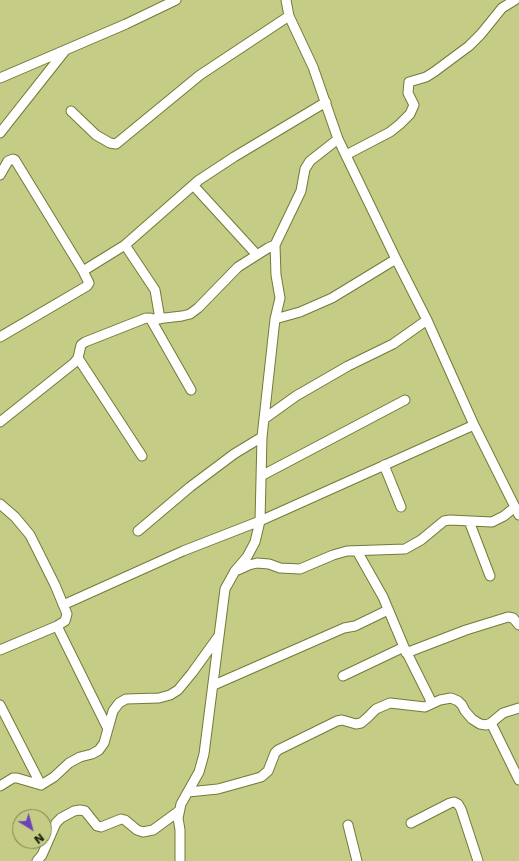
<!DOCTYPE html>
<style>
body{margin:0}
#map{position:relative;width:519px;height:861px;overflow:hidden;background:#c4cc86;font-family:"DejaVu Sans",sans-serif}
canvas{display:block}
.north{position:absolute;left:12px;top:809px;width:40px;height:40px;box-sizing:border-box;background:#c4cc86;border:1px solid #808551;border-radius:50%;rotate:143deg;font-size:11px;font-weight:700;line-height:16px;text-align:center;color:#191b01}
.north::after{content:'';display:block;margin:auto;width:14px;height:18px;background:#6b43bb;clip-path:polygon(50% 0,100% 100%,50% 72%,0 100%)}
</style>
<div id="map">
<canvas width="519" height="861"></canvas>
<div class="north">N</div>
</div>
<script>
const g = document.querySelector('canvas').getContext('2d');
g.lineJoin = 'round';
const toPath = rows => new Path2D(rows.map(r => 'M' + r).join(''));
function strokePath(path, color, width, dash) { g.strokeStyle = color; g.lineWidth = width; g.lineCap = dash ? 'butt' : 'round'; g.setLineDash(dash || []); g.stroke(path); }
const street = toPath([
 [286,0,289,16,313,67,338,139,396,259,427,320,474,425,519,515],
 [0,78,126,24,176,0],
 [71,111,96,135,110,143,116,144,200,75,289,16],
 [0,133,64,52],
 [346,155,390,132,400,124,410,114,414,105,408,93,409,82,426,77,434,72,469,46,481,34,502,8,515,0],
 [0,175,8,161,13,159,15,160,83,271,89,283,87,286,0,337],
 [193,185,257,255],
 [125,245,155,290,160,319],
 [83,271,125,245,199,180,234,157,326,102],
 [150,318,191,390],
 [275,319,300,312,332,298,396,259],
 [78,358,142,456],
 [264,419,296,396,348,366,393,344,427,320],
 [0,422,74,363,78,358,81,345,85,342,146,318,156,319,182,316,190,314,198,308,238,267,268,248,275,245],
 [384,465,401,507],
 [261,476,405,400],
 [0,504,15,517,30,535,55,585,67,614,65,621,57,626,0,650],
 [469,521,490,576],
 [138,531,190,487,234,454,262,437],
 [357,551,383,597,404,647,430,699,431,704],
 [238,570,249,565,257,563,269,564,280,568,300,569,333,555,347,551,405,549,421,540,444,521,450,520,492,522,504,516,515,507],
 [63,605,183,551,260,521,474,425],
 [57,626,108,729],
 [406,653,466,630,508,617,513,618,519,625],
 [343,676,404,647],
 [214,685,344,628,355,626,388,610],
 [0,705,41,785],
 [491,723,519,780],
 [0,786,13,778,17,778,41,785,54,777,69,763,80,757,92,754,99,750,104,743,113,711,119,703,126,699,159,698,170,695,178,690,192,673,218,637],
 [188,792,218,789,261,777,268,771,275,753,278,750,337,721,342,720,356,724,361,723,367,718,376,709,390,703,425,707,440,700,451,698,458,701,462,705,465,711,472,719,480,724,486,725,491,723,503,713,519,708],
 [411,823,450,803,454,802,458,804,461,809,478,861],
 [348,825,357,861],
 [37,861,42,855,56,823,61,818,74,811,80,810,85,811,97,826,101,827,121,819,125,820,137,830,143,832,153,830,179,811],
 [180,861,180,830,178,818,181,804,199,772,204,754,225,589,235,571,247,557,255,542,260,521,262,437,275,319,280,298,276,275,275,245,301,191,305,169,310,161,338,139]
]);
strokePath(street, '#747a37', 11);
strokePath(street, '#fff', 9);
</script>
